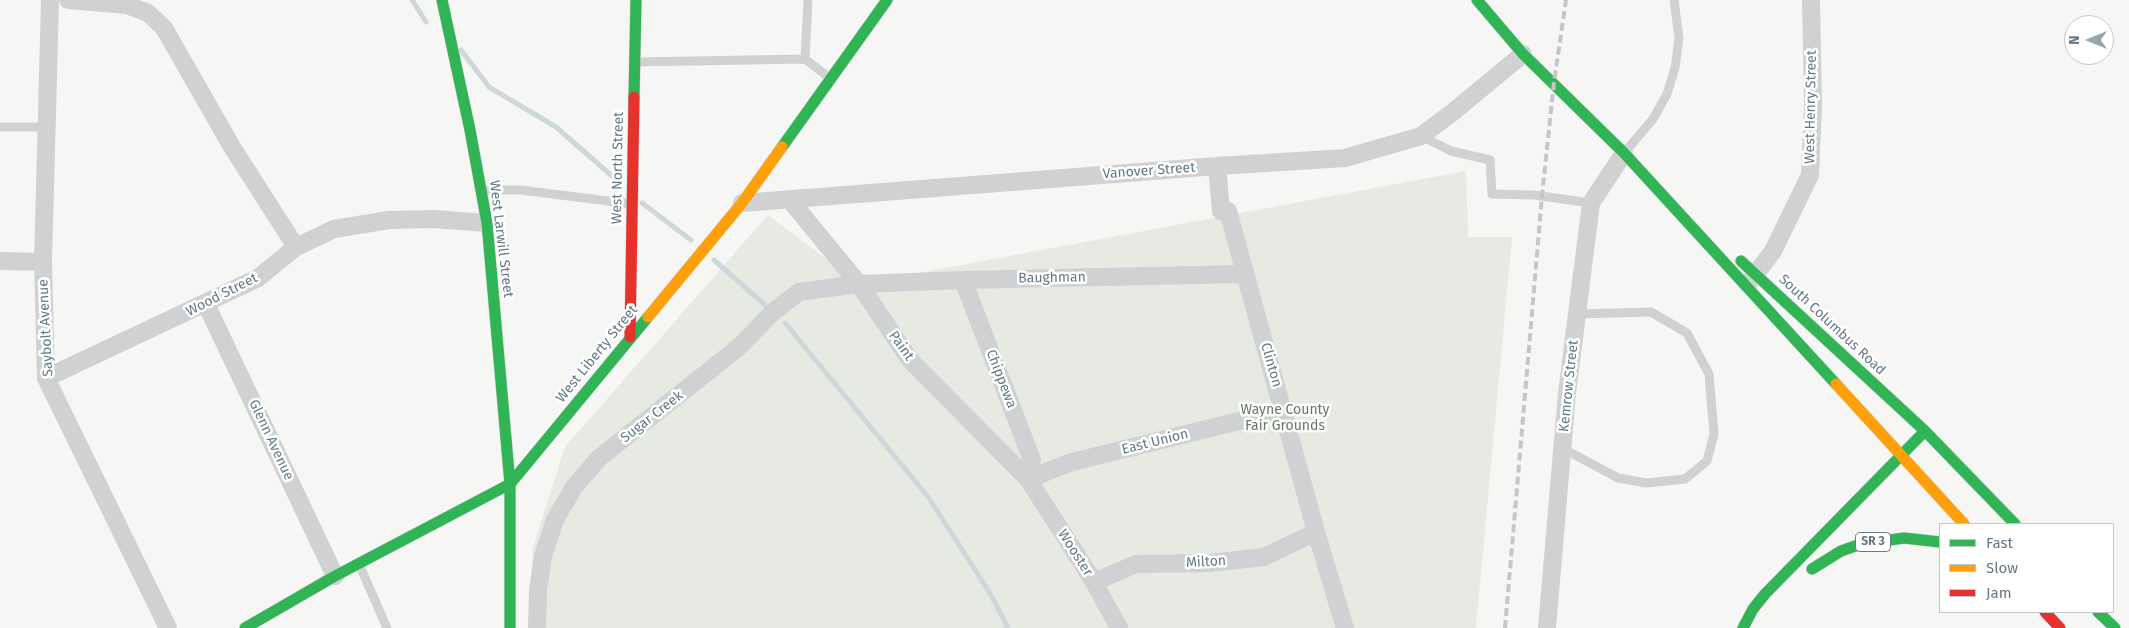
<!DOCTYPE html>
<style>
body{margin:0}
#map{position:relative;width:2129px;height:628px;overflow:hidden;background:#f6f6f5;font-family:"Fira Sans",sans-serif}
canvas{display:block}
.legend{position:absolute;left:1939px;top:523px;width:175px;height:90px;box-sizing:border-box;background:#fff;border:1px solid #c1c9cf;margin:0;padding:6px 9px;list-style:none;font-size:15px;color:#647988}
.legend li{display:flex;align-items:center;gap:10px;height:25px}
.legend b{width:25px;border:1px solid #c1c9cf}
.north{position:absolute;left:2064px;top:15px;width:50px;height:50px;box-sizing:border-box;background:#fff;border:1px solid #c1c9cf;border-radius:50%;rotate:270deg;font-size:14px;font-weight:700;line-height:20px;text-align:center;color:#647988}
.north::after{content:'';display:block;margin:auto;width:18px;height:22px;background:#97a5ae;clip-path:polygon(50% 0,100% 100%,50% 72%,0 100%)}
</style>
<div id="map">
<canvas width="2129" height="628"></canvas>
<ul class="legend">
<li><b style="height:6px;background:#30b455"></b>Fast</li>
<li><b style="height:6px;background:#ff9f0a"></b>Slow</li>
<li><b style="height:6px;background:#e5322d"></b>Jam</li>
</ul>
<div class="north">N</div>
</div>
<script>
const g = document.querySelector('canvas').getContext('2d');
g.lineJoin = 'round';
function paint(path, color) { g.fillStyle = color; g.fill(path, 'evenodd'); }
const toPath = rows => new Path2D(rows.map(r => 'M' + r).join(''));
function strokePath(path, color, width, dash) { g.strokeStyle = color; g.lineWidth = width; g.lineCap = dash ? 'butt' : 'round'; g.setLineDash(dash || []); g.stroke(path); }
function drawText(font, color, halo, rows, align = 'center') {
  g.font = font + ' "Fira Sans",sans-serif'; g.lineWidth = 5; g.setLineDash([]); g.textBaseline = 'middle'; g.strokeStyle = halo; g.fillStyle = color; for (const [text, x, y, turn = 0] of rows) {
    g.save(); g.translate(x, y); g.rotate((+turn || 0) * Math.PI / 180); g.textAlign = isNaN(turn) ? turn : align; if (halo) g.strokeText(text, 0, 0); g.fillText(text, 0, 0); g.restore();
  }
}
const green = toPath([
 [1466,171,1468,237,1512,237,1476,628,528,628,533,547,565,447,768,215,859,284]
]);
const stream = toPath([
 [412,0,426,22],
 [461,50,489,87,556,127,612,176],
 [642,203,691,240],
 [714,260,764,304],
 [785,323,929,498,991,595,1008,628]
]);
const lane = toPath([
 [805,59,808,0],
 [635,62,805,59,831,79],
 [0,127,47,127],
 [1421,136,1451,151,1490,160,1492,194,1534,195,1591,203],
 [1624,153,1653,119,1667,94,1675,68,1679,38,1674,0],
 [481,190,521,190,632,204],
 [1562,448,1618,478,1646,483,1685,479,1707,461,1714,434,1709,374,1687,333,1651,312,1577,314],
 [359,564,387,628]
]);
const street = toPath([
 [50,0,43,262,46,378,168,628],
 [68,0,127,5,148,13,164,28,232,147,296,247],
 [1217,166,1221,211,1228,211,1316,532,1345,628],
 [789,199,859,284,910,360,1028,479,1094,582,1119,628],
 [742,203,1217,166,1345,158,1421,136,1453,112,1523,54],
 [0,261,43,262],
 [963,280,1032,460,1028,479],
 [1748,284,1773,251,1810,175,1813,105,1811,0],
 [206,304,335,576],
 [46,378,258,278,296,247,334,229,389,220,433,219,487,223],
 [1028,479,1072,462,1284,410],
 [1094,582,1136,564,1210,563,1264,557,1316,532],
 [537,628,538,590,543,556,555,520,574,487,599,458,739,347,773,312,799,292,859,284,963,280,1245,274],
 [1547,628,1567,393,1591,203,1624,153]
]);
const fast = toPath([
 [442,0,470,130,487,223,510,484,510,628],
 [1477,0,1523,54,1624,153,1836,384],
 [634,97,636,0],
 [782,147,887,0],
 [1741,261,1925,431],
 [1812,569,1841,551,1861,544,1904,538,1940,542],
 [2098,612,2115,628],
 [245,628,335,576,510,484,648,317],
 [1743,628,1753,609,1765,594,1925,431,2015,524]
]);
const slow = toPath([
 [648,317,742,203,782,147],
 [1836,384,1964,524]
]);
const jam = toPath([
 [630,337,634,97],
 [2045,612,2060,628]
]);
const rail = toPath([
 [1505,628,1542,196,1554,82,1566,0]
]);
const shields = [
 [1873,542,35]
];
const shieldNames = [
 ["SR 3",1873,542]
];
const streetNames = [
 ["West Henry Street",1811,107,-89],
 ["West North Street",618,168,-89],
 ["Vanover Street",1149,171,-4],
 ["West Larwill Street",501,239,83],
 ["Baughman",1052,278,-1],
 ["Wood Street",222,295,-27],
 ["South Columbus Road",1832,325,43],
 ["Saybolt Avenue",46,328,-93],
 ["Paint",901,346,55],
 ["West Liberty Street",597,354,-51],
 ["Clinton",1271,365,74],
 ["Chippewa",1001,379,69],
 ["Kemrow Street",1569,386,-84],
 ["Sugar Creek",652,417,-38],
 ["Glenn Avenue",271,440,65],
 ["East Union",1155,442,-14],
 ["Wooster",1075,553,57],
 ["Milton",1206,562,-3]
];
const parkNames = [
 ["Wayne County",1285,410],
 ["Fair Grounds",1285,426]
];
paint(green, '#e6eae3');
strokePath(stream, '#ced7da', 5);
strokePath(fast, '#d3d4d5', 12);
strokePath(slow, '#d3d4d5', 12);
strokePath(jam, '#d3d4d5', 12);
strokePath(lane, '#d0d1d2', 9);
strokePath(street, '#d0d1d2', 18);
strokePath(fast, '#30b455', 11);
strokePath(slow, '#ff9f0a', 11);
strokePath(jam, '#e5322d', 11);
strokePath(rail, '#c5c6c8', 4, [8, 4]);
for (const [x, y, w] of shields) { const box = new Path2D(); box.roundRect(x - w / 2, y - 9.5, w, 19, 4); g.fillStyle = '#fff'; g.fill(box); strokePath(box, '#647988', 1); }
drawText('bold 12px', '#647988', null, shieldNames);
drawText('14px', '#647988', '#fff', streetNames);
drawText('14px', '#66795f', '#fff', parkNames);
</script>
